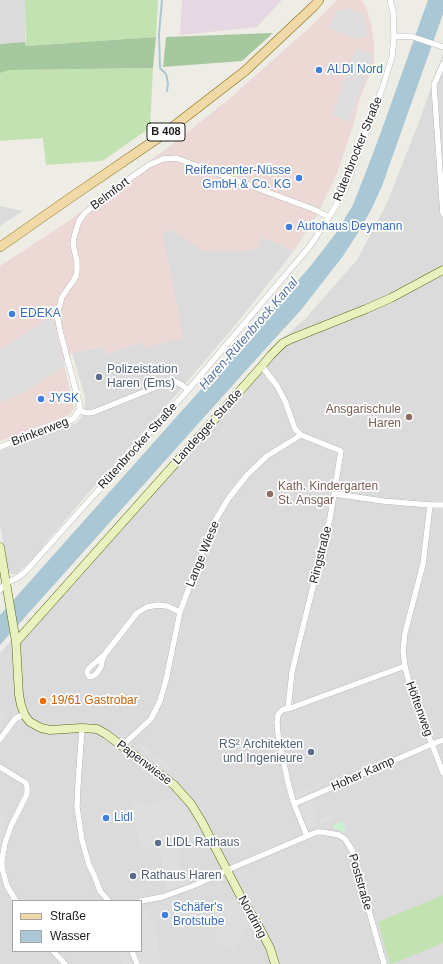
<!DOCTYPE html>
<meta charset="utf-8">
<style>
body{margin:0}
#map{position:relative;width:443px;height:964px;overflow:hidden;background:#edece5;font-family:Helvetica,sans-serif}
canvas{display:block}
.legend{position:absolute;left:12px;top:900px;width:130px;height:52px;box-sizing:border-box;background:#fff;border:1px solid #a5a5a5;margin:0;padding:5px 7px;list-style:none;font-size:12px;color:#1e1e1e}
.legend li{display:flex;align-items:center;gap:8px;height:20px}
.legend b{width:20px;border:1px solid #a5a5a5}
</style>
<div id="map">
<canvas width="443" height="964"></canvas>
<ul class="legend">
<li><b style="height:5px;background:#f0d9a7"></b>Straße</li>
<li><b style="height:11px;background:#aac7d6"></b>Wasser</li>
</ul>
</div>
<script>
const g = document.querySelector('canvas').getContext('2d');
g.lineJoin = 'round';
function paint(path, color) { g.fillStyle = color; g.fill(path, 'evenodd'); }
const toPath = rows => new Path2D(rows.map(r => 'M' + r).join(''));
function strokePath(path, color, width, dash) { g.strokeStyle = color; g.lineWidth = width; g.lineCap = dash ? 'butt' : 'round'; g.setLineDash(dash || []); g.stroke(path); }
function drawText(font, color, halo, rows, align = 'center') {
  g.font = font + ' Helvetica,sans-serif'; g.lineWidth = 3.5; g.setLineDash([]); g.textBaseline = 'middle'; g.strokeStyle = halo; g.fillStyle = color; for (const [text, x, y, turn = 0] of rows) {
    g.save(); g.translate(x, y); g.rotate((+turn || 0) * Math.PI / 180); g.textAlign = isNaN(turn) ? turn : align; if (halo) g.strokeText(text, 0, 0); g.fillText(text, 0, 0); g.restore();
  }
}
const residential = toPath([
 [0,0,25,0,25,42,0,44],
 [443,53,443,964,0,964,0,653,275,345,305,319,357,260,387,203,420,119],
 [13,901,141,901,141,951,13,951],
 [0,206,23,211,0,226],
 [172,230,205,251,226,252,238,252,259,248,261,237,282,245,293,252,246,312,176,395,84,498,34,557,17,574,12,574,8,572,0,524,0,451,58,429,77,423,82,416,85,404,85,397,72,353,105,347,107,354,141,342,162,232]
]);
const commercial = toPath([
 [337,0,361,0,366,7,371,23,374,45,374,61,358,104,354,123,337,174,316,217,293,252,282,245,261,237,259,248,238,252,226,252,204,251,172,230,162,232,179,314,183,338,144,348,141,342,107,354,104,347,72,353,63,360,74,409,69,415,0,441,0,266,67,222,178,140,229,99,309,28]
]);
const industrial = toPath([
 [182,0,282,0,257,27,180,35]
]);
const grass = toPath([
 [25,0,158,0,156,37,26,46],
 [153,68,150,128,102,161,46,165,43,138,0,141,0,73,10,70],
 [443,895,443,943,392,964,390,964,378,922]
]);
const forest = toPath([
 [273,33,242,61,163,67,166,37],
 [156,37,153,68,10,70,0,73,0,44,25,42,26,46]
]);
const park = toPath([
 [340,822,343,824,345,826,345,831,343,832,340,830,333,828,334,825]
]);
const parking = toPath([
 [348,8,364,14,368,36,357,39,328,28,337,11],
 [356,49,373,55,349,122,332,115],
 [52,316,65,366,48,376,23,393,0,402,0,350],
 [0,711,8,716,0,730],
 [140,743,171,767,172,773,141,751],
 [321,783,323,787,296,798,295,794],
 [176,796,191,817,201,833,193,838,177,841,185,885,167,889,159,845,140,848,131,801,152,804],
 [311,801,319,818,314,820,316,825,309,829,299,806],
 [331,814,334,819,321,824,319,819],
 [0,816,7,819,0,849],
 [233,897,249,924,234,952,212,938,216,932,215,922,212,922,210,908],
 [141,909,148,909,149,918,155,917,160,964,141,964,136,951,141,951],
 [120,951,128,951,132,964,123,964]
]);
const water = toPath([
 [428,0,443,0,443,14,382,186,372,208,361,228,343,256,301,310,258,357,0,645,0,615,309,268,336,233,353,205,367,169,381,132]
]);
const stream = toPath([
 [162,0,159,34,160,68,166,74,168,83,167,91]
]);
const street = toPath([
 [394,37,410,36,443,47],
 [443,64,434,85,443,214],
 [262,366,277,386,285,401,295,429,301,435,341,451,330,518,298,647,292,672,288,709,284,709,280,712,278,715,277,722,278,734,288,783,294,804,307,836],
 [79,411,80,406,78,399,60,331,57,315,62,297,73,281,76,276,77,270,77,261,73,245,74,237,79,221,85,213,105,196,149,165,163,159,176,158,313,209,329,217],
 [0,447,67,422,73,419,79,411,88,413,94,412,166,383,171,382,176,382,182,385,188,390],
 [430,505,443,505],
 [0,590,6,583,17,578,25,572,188,390,310,246,329,217,345,190,383,86,392,57,394,37,393,11,390,0],
 [105,654,102,661,101,667,97,673,93,676,90,677,88,675,87,672,89,668,105,654,137,613,147,607,157,605,167,606,180,612],
 [405,666,411,691,421,719,432,744,443,773],
 [288,709,405,666,403,651,405,633,423,564,430,505,383,501,335,494],
 [82,728,78,784,77,807,82,840,89,865,94,875,100,891,109,901],
 [0,739,15,719,24,714],
 [122,746,151,719,160,701,166,680,180,612,212,526,228,499,247,475,267,456,301,435],
 [0,767,26,783,27,787,27,794,11,826,5,843,2,860,2,868,7,886,16,901],
 [294,804,432,744,443,740],
 [141,901,162,897,193,886,232,868,317,832,322,832,339,835,345,839,349,845,352,850,384,964],
 [53,951,65,964],
 [132,951,137,964]
]);
const secondary = toPath([
 [0,547,16,642,19,695,21,705,25,716,30,722,41,728,50,730,82,728,97,729,106,734,174,785,191,804,202,822,243,901,258,925,270,948,275,964],
 [16,642,262,366,271,355,283,343,291,339,366,309,391,298,443,270]
]);
const primary = toPath([
 [0,247,70,198,161,136,245,71,314,6,319,0]
]);
const markers = [
 [319,70,4,"#3f7fe0"],
 [299,178,4,"#3f7fe0"],
 [289,227,4,"#3f7fe0"],
 [12,314,4,"#3f7fe0"],
 [99,377,4,"#5c6f8a"],
 [41,399,4,"#3f7fe0"],
 [409,417,4,"#8d6e63"],
 [270,494,4,"#8d6e63"],
 [43,701,4,"#e8710a"],
 [311,752,4,"#5c6f8a"],
 [106,818,4,"#3f7fe0"],
 [158,843,4,"#5c6f8a"],
 [133,876,4,"#5c6f8a"],
 [165,915,4,"#3f7fe0"]
];
const shields = [
 [166,132,38]
];
const shieldNames = [
 ["B 408",166,132]
];
const shopNames = [
 ["ALDI Nord",327,70],
 ["Reifencenter-Nüsse",291,171,"right"],
 ["GmbH & Co. KG",291,185,"right"],
 ["Autohaus Deymann",297,227],
 ["EDEKA",20,314],
 ["JYSK",49,399],
 ["Lidl",114,818],
 ["Schäfer's",173,908],
 ["Brotstube",173,922]
];
const streetNames = [
 ["Rütenbrocker Straße",358,149,-68],
 ["Belmfort",110,194,-37],
 ["Landegger Straße",208,427,-48],
 ["Brinkerweg",40,432,-21],
 ["Rütenbrocker Straße",138,446,-48],
 ["Lange Wiese",203,554,-68],
 ["Ringstraße",321,555,-76],
 ["Höftenweg",419,709,70],
 ["Papenwiese",144,763,37],
 ["Hoher Kamp",363,774,-24],
 ["Poststraße",360,882,74],
 ["Nordring",252,917,61]
];
const serviceNames = [
 ["Polizeistation",107,370],
 ["Haren (Ems)",107,384],
 ["RS² Architekten",303,745,"right"],
 ["und Ingenieure",303,759,"right"],
 ["LIDL Rathaus",166,843],
 ["Rathaus Haren",141,876]
];
const educationNames = [
 ["Ansgarischule",401,410],
 ["Haren",401,424],
 ["Kath. Kindergarten",278,487,"left"],
 ["St. Ansgar",278,501,"left"]
];
const foodNames = [
 ["19/61 Gastrobar",51,701]
];
const waterNames = [
 ["Haren-Rütenbrock Kanal",249,334,-49]
];
paint(residential, '#dcdbdb');
paint(commercial, '#ecd9d6');
paint(industrial, '#e6d8e2');
paint(grass, '#c3e2b1');
paint(forest, '#a6c89f');
paint(park, '#c7f3cf');
paint(parking, '#dedede');
paint(water, '#aac7d6');
strokePath(stream, '#aac7d6', 2);
strokePath(street, '#9f9f9f', 6);
strokePath(secondary, '#556712', 9);
strokePath(primary, '#866c12', 10);
strokePath(street, '#fff', 5.5);
strokePath(secondary, '#e9f2bf', 8);
strokePath(primary, '#f0d9a7', 9);
for (const [x, y, r, color] of markers) { const dot = new Path2D(); dot.arc(x, y, r, 0, 2 * Math.PI); g.fillStyle = color; g.fill(dot); strokePath(dot, '#fff', 1.5); }
for (const [x, y, w] of shields) { const box = new Path2D(); box.roundRect(x - w / 2, y - 9, w, 18, 3); g.fillStyle = '#fff'; g.fill(box); strokePath(box, '#1e1e1e', 1); }
drawText('bold 11px', '#1e1e1e', null, shieldNames);
drawText('12px', '#366cbe', '#fff', shopNames, 'left');
drawText('12px', '#1e1e1e', '#fff', streetNames);
drawText('12px', '#4e5e75', '#fff', serviceNames, 'left');
drawText('12px', '#785e54', '#fff', educationNames, 'right');
drawText('12px', '#c56008', '#fff', foodNames, 'left');
drawText('italic 13px', '#5673a2', '#fff', waterNames);
</script>
